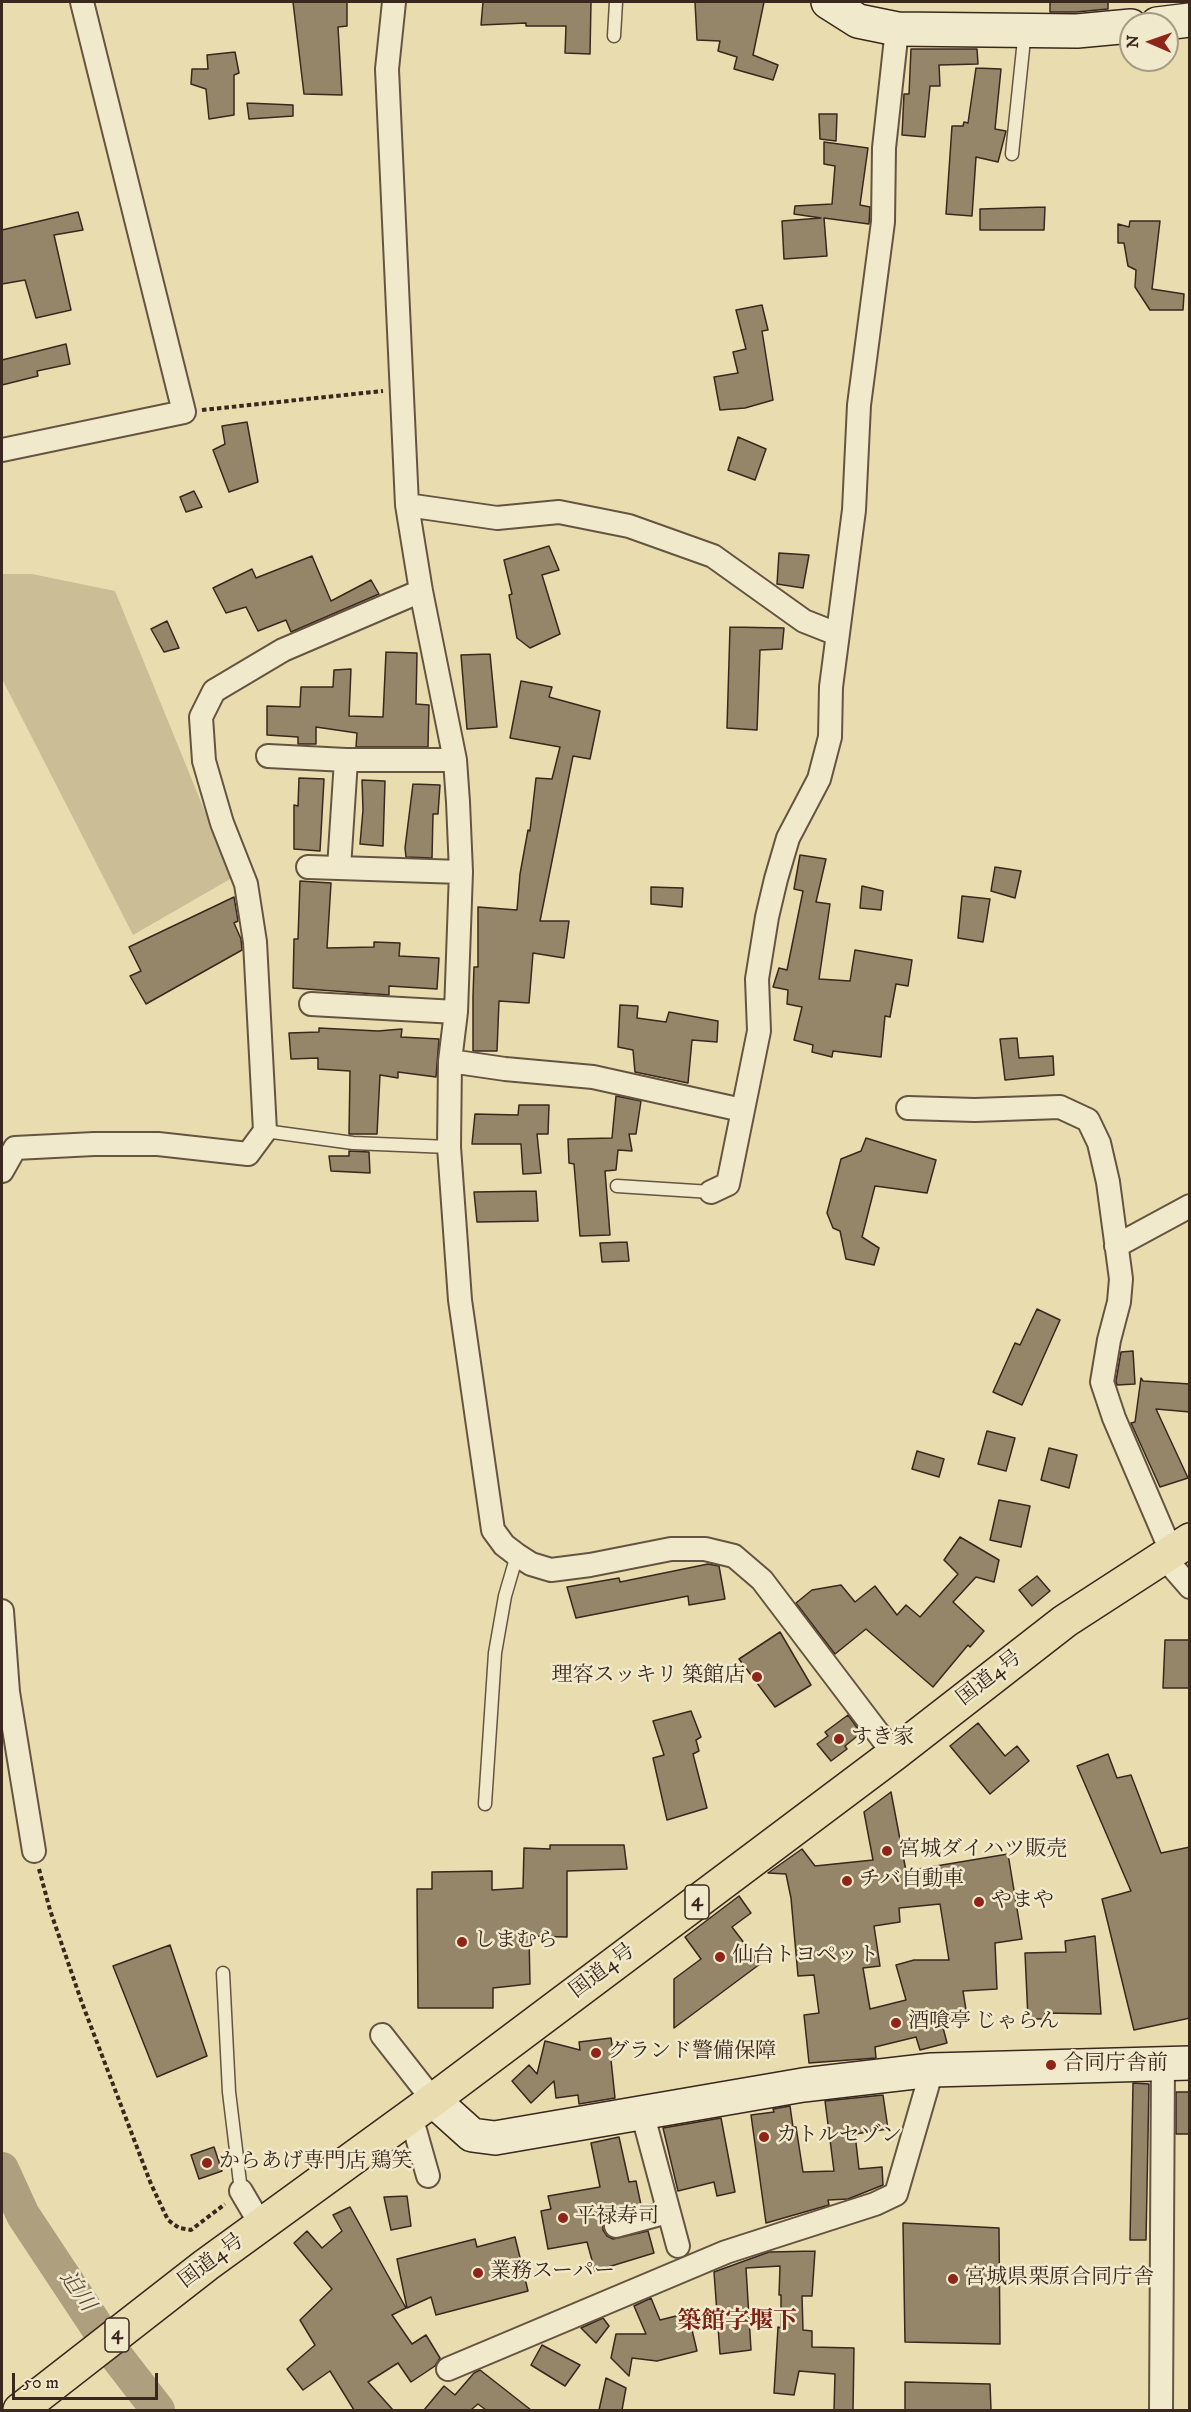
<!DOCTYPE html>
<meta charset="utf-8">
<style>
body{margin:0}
#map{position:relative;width:1191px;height:2412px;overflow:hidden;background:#e9ddaf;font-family:"IM FELL DW Pica",serif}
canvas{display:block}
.frame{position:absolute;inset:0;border:3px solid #3a271e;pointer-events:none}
.north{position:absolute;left:1119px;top:12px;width:60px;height:60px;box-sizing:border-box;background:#f1e9cb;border:2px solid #a89b86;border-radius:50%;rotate:272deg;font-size:16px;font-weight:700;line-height:24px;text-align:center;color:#3a271e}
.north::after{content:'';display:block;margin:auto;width:21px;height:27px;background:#8f2418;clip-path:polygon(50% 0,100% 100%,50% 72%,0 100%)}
.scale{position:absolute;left:12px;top:2373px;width:146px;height:27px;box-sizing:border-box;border:3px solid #3a271e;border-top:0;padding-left:8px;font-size:18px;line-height:21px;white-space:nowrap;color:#3a271e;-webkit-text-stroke:4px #f1e9cb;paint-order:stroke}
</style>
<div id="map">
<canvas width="1191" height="2412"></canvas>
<div class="frame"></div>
<div class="north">N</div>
<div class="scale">50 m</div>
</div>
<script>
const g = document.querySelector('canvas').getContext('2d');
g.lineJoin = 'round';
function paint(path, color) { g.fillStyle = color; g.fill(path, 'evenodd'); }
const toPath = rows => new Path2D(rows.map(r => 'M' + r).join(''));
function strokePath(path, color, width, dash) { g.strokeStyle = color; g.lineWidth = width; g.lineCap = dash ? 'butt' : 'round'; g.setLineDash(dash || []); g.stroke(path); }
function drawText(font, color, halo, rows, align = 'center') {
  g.font = font + ' "IM FELL DW Pica","Noto Serif JP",serif'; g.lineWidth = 5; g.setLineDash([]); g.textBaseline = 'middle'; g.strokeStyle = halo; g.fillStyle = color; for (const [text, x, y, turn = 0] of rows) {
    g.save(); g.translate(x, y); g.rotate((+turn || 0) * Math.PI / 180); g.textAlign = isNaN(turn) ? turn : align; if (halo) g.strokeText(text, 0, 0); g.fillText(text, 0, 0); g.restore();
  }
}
const green = toPath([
 [2,574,32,574,115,591,232,878,133,935,2,679]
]);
const river = toPath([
 [2,2169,23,2215,117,2357,158,2410]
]);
const building = toPath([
 [293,2,347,2,347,26,338,27,342,95,304,94,293,2],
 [483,2,591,2,590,54,565,53,566,26,526,26,526,23,481,25,483,2],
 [695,2,764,2,753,55,778,65,773,80,734,69,737,57,718,51,720,41,697,40,695,2],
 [1050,2,1108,2,1108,9,1076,12,1050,12,1050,2],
 [911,49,977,49,978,64,939,65,940,86,930,86,925,137,902,135,904,94,909,94,911,49],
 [235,52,239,73,234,75,234,115,209,119,206,89,191,84,192,69,208,69,207,55,235,52],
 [976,68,1001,69,995,129,1006,131,998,162,976,157,972,216,946,214,952,126,963,126,964,122,968,123,976,68],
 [247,103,293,105,293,116,249,119,247,103],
 [819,114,837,114,836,141,820,139,819,114],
 [824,142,868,148,860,205,870,207,869,224,824,218,827,256,784,259,782,221,821,218,794,214,795,206,832,204,835,166,824,164,824,142],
 [1045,207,1044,230,980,230,980,209,1045,207],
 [78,212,83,230,54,235,71,310,36,318,25,280,2,284,2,230,78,212],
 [1130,221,1160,221,1152,289,1184,294,1183,310,1150,310,1135,287,1136,270,1128,266,1124,243,1118,243,1118,224,1129,227,1130,221],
 [762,305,768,330,762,331,773,400,745,408,720,410,714,377,738,373,733,352,746,349,736,310,762,305],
 [66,344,70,364,37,371,38,376,2,385,2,360,66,344],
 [247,422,258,482,229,492,213,450,225,444,222,426,247,422],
 [738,437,766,449,755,480,728,470,738,437],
 [194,491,202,507,186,512,180,497,194,491],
 [549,546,559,570,542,575,560,634,530,648,517,638,509,595,512,594,504,560,549,546],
 [779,553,809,555,803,588,777,584,779,553],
 [312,556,331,601,371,580,379,594,291,632,286,620,258,631,246,607,226,613,213,588,252,569,256,578,312,556],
 [167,621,179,648,164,652,151,629,167,621],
 [730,627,784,628,782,649,760,650,757,730,727,728,730,627],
 [386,652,417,653,416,704,429,705,428,747,356,747,357,733,316,727,316,744,298,744,298,737,267,735,267,706,300,707,301,687,333,687,334,670,351,669,349,716,383,717,386,652],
 [490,654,497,727,467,729,461,655,490,654],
 [521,681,552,687,549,697,600,711,590,759,573,756,540,921,569,921,564,958,533,953,529,1003,499,1001,497,1051,473,1051,473,996,474,967,478,967,478,907,517,910,520,874,528,830,530,831,536,778,552,779,560,747,510,738,521,681],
 [299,778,324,779,320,851,294,849,294,805,298,806,299,778],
 [362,780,385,781,383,846,360,844,363,810,362,780],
 [413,784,440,785,438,814,433,814,432,858,406,857,405,848,413,784],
 [800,855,826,859,816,902,830,904,819,979,850,981,855,950,912,960,908,986,896,984,890,1017,885,1016,881,1057,833,1051,832,1057,812,1052,813,1045,794,1040,802,1007,787,1004,788,990,773,987,779,968,787,970,803,891,794,889,800,855],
 [995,867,1021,871,1015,898,991,891,995,867],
 [300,881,331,883,327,948,374,947,374,942,400,943,399,956,439,958,437,989,389,986,389,995,293,988,294,939,298,939,300,881],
 [862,886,883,891,881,910,860,908,862,886],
 [651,887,683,888,682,907,651,904,651,887],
 [962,896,990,899,983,942,958,938,962,896],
 [234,897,238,921,234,923,241,939,242,950,146,1004,130,976,141,971,129,947,234,897],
 [620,1005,638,1006,637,1018,666,1022,669,1012,718,1021,717,1042,692,1040,688,1083,635,1072,633,1050,618,1047,620,1005],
 [319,1028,378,1031,402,1029,401,1037,439,1039,436,1077,398,1072,398,1078,380,1075,377,1134,349,1134,350,1071,318,1069,318,1058,291,1059,289,1033,319,1032,319,1028],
 [1017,1038,1019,1058,1053,1056,1054,1075,1005,1080,1000,1039,1017,1038],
 [616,1096,641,1101,636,1134,629,1134,632,1151,618,1150,616,1170,605,1171,610,1235,580,1236,574,1164,569,1163,568,1139,612,1138,616,1096],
 [519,1105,549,1105,548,1134,537,1134,541,1173,523,1174,521,1144,472,1144,475,1114,518,1115,519,1105],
 [866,1138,936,1160,927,1193,875,1186,862,1237,879,1248,874,1265,846,1259,840,1231,833,1228,827,1213,841,1159,861,1151,866,1138],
 [349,1151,369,1152,370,1173,331,1171,329,1156,349,1156,349,1151],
 [536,1191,538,1221,477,1222,474,1192,536,1191],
 [627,1242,629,1261,602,1262,600,1243,627,1242],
 [1037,1309,1060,1320,1022,1405,993,1392,1015,1343,1020,1345,1037,1309],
 [1133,1351,1135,1384,1117,1385,1116,1381,1121,1352,1133,1351],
 [1141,1378,1143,1381,1190,1384,1190,1412,1156,1409,1188,1478,1160,1487,1131,1423,1135,1422,1141,1378],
 [987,1431,1015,1438,1006,1471,978,1464,987,1431],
 [1049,1448,1077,1455,1069,1488,1041,1480,1049,1448],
 [917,1451,944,1459,939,1477,912,1469,917,1451],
 [999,1500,1030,1506,1021,1547,990,1540,999,1500],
 [960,1537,999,1560,994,1582,976,1577,953,1602,984,1631,970,1647,968,1645,933,1687,866,1629,835,1654,796,1603,812,1590,841,1585,855,1602,875,1586,897,1615,906,1605,920,1617,958,1574,944,1560,960,1537],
 [708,1564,719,1566,725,1599,689,1605,688,1596,576,1618,567,1587,619,1578,620,1582,708,1564],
 [1037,1576,1050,1591,1032,1606,1019,1590,1037,1576],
 [780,1632,811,1685,775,1707,739,1659,780,1632],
 [1165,1640,1190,1640,1190,1688,1163,1688,1165,1640],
 [691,1711,701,1737,696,1740,699,1751,693,1754,707,1808,667,1820,653,1758,664,1755,653,1721,691,1711],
 [848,1715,861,1733,845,1746,847,1749,831,1761,817,1744,828,1736,825,1732,848,1715],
 [978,1723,1005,1756,1017,1746,1029,1761,990,1794,950,1746,978,1723],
 [1108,1754,1117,1778,1131,1775,1161,1853,1190,1847,1190,2018,1134,2030,1102,1899,1131,1891,1077,1766,1108,1754],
 [891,1792,906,1871,1008,1854,1022,1939,995,1943,997,1989,963,1991,967,2016,941,2020,947,2043,920,2050,916,2037,875,2047,876,2058,809,2063,804,2015,819,2013,814,1975,798,1976,791,1898,786,1874,768,1873,802,1849,815,1866,873,1860,864,1812,891,1792],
 [940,1904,949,1960,914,1960,896,1965,906,2000,870,2009,863,1968,880,1966,874,1926,900,1922,899,1908,940,1904],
 [550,1845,624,1845,627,1869,567,1871,567,1937,529,1936,530,1984,493,1988,493,2008,418,2008,417,1889,432,1889,432,1872,492,1871,492,1890,523,1888,524,1848,550,1849,550,1845],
 [739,1896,751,1913,732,1927,760,1964,674,2028,674,1979,701,1959,685,1937,739,1896],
 [1095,1936,1101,2014,1045,2013,1045,2019,1028,2019,1025,1953,1066,1952,1065,1941,1095,1936],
 [170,1945,207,2056,157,2077,113,1966,170,1945],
 [611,2038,614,2059,611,2060,615,2098,579,2104,578,2095,556,2098,554,2081,531,2103,512,2081,529,2065,537,2074,545,2041,580,2050,579,2042,611,2038],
 [1133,2083,1149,2084,1146,2240,1130,2240,1133,2083],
 [1176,2092,1190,2092,1190,2134,1176,2134,1176,2092],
 [883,2095,888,2129,855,2134,859,2169,882,2167,883,2185,848,2199,828,2200,829,2205,766,2223,751,2115,774,2112,773,2109,790,2106,793,2127,796,2127,803,2172,834,2171,825,2101,883,2095],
 [721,2118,735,2192,717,2196,714,2182,678,2191,663,2128,721,2118],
 [619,2137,629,2182,636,2181,641,2205,607,2216,603,2222,603,2230,607,2236,613,2239,648,2231,654,2253,595,2271,587,2242,548,2249,541,2211,551,2209,548,2196,600,2187,591,2143,619,2137],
 [214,2147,222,2171,199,2179,191,2155,214,2147],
 [407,2196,411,2226,391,2230,384,2197,407,2196],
 [350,2207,406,2308,392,2315,412,2344,426,2335,440,2358,435,2366,411,2382,398,2363,368,2382,393,2410,354,2410,330,2371,303,2390,287,2369,315,2345,300,2320,332,2289,294,2243,307,2231,322,2248,342,2231,333,2215,350,2207],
 [903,2223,999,2228,1000,2344,905,2342,903,2223],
 [515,2237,528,2291,436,2315,431,2297,407,2308,397,2259,475,2239,477,2247,515,2237],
 [815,2251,812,2296,802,2296,803,2330,812,2331,812,2347,854,2348,853,2410,834,2410,835,2374,799,2371,794,2395,774,2393,778,2327,781,2328,781,2295,779,2295,780,2266,746,2268,751,2350,720,2354,714,2272,769,2252,815,2251],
 [651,2298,660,2320,688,2313,697,2351,657,2361,632,2358,629,2376,611,2358,616,2334,646,2334,634,2306,651,2298],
 [603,2318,609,2326,596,2343,581,2328,603,2318],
 [542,2345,580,2365,565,2386,531,2365,542,2345],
 [480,2370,531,2410,486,2410,478,2404,472,2409,474,2410,424,2410,444,2386,455,2395,474,2373,480,2370],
 [606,2378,626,2388,622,2410,599,2410,606,2378],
 [905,2382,990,2384,991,2410,905,2410,905,2382]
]);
const path = toPath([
 [202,410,383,391],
 [39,1869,50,1910,82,2003,151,2184,168,2220,179,2228,191,2230,225,2204]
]);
const lane = toPath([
 [614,36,616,2],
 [1012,154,1025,30],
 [265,1131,353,1143,449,1147],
 [617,1186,711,1192],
 [485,1804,495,1653,505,1596,517,1555],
 [223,1973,229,2092,241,2191]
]);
const street = toPath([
 [394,2,387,69,407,505,421,591,455,760,458,802,461,872,456,1012,450,1061,449,1147,460,1300,493,1530,504,1545,517,1555,531,1564,551,1570,590,1565,671,1549,705,1549,734,1556,762,1580,894,1754],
 [2,450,184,412,82,2],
 [407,505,497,518,559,512,629,526,713,556,804,621,837,634],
 [268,756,346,760,455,760],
 [308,867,461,872],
 [339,868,346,760],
 [311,1004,456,1012],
 [450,1061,505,1069,593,1077,742,1110],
 [908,1108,975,1110,1060,1107,1088,1120,1099,1143,1108,1182,1121,1279,1119,1302,1109,1340,1102,1382,1114,1418,1171,1551],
 [2,1171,15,1148,94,1144,158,1144,248,1154,265,1131,255,942,246,884,222,823,204,761,201,717,214,691,283,650,421,591],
 [711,1192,728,1184,759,1031,757,979,767,917,776,879,788,838,819,779,830,737,831,687,854,510,859,405,883,222,884,148,897,29],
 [1116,1246,1190,1206],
 [1163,1556,1190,1587],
 [2,1611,8,1692,34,1851],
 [382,2035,433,2100],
 [642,2112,678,2246],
 [411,2116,428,2176],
 [241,2191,261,2225],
 [616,2226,668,2212],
 [448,2369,726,2252,875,2204,896,2194,932,2070],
 [1161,2410,1163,2064]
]);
const secondary = toPath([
 [828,2,858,21,897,29,1077,31,1131,26],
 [1157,24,1190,20],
 [433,2100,472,2135,495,2138,803,2085,932,2070,1190,2063]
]);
const highway = toPath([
 [20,2410,206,2265,433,2100,894,1754,1065,1621,1190,1540]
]);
const markers = [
 [757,1677,6,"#8f2418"],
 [839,1739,6,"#8f2418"],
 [887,1851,6,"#8f2418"],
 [847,1881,6,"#8f2418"],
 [979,1902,6,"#8f2418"],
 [462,1942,6,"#8f2418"],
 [720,1957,6,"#8f2418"],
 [896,2023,6,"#8f2418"],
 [596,2053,6,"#8f2418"],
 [1051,2065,6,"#8f2418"],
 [764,2137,6,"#8f2418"],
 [207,2163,6,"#8f2418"],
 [563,2218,6,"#8f2418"],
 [478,2273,6,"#8f2418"],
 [953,2279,6,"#8f2418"]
];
const shields = [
 [697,1902,24],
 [117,2335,24]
];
const shieldNames = [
 ["4",697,1902],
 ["4",117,2335]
];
const poiNames = [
 ["理容スッキリ 築館店",745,1677,"right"],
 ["すき家",851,1739],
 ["宮城ダイハツ販売",899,1851],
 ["チバ自動車",859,1881],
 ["やまや",991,1902],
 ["しまむら",474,1942],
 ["仙台トヨペット",732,1957],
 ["酒喰亭 じゃらん",908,2023],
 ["グランド警備保障",608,2053],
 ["合同庁舎前",1063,2065],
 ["カトルセゾン",776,2137],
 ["からあげ専門店 鶏笑",219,2163],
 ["平禄寿司",575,2218],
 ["業務スーパー",490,2273],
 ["宮城県栗原合同庁舎",965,2279]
];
const streetNames = [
 ["国道4号",990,1679,-38],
 ["国道4号",603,1972,-37],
 ["国道4号",212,2262,-37]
];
const waterNames = [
 ["迫川",76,2292,55]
];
const quarterNames = [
 ["築館字堰下",737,2323]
];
paint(green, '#cbbe96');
strokePath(river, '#ae9f7e', 34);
paint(building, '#958669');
strokePath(building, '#3a271e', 1.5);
strokePath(lane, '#665442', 15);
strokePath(street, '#665442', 26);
strokePath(secondary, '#3a271e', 36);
strokePath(highway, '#3a271e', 36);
strokePath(path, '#3a271e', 4, [4.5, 3]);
strokePath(lane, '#f1e9cb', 12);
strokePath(street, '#f1e9cb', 22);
strokePath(secondary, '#f1e9cb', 33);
strokePath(highway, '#e9ddaf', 33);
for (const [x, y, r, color] of markers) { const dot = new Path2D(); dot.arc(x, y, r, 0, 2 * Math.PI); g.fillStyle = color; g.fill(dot); strokePath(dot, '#f1e9cb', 2); }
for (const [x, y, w] of shields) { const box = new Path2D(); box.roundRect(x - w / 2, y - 17, w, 34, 4.5); g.fillStyle = '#f1e9cb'; g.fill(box); strokePath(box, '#3a271e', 1.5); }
drawText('bold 20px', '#3a271e', null, shieldNames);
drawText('21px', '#3a271e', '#f1e9cb', poiNames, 'left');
drawText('21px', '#3a271e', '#f1e9cb', streetNames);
drawText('italic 22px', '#5d4b3b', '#f1e9cb', waterNames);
drawText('bold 24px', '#7a1f14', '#f1e9cb', quarterNames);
</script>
